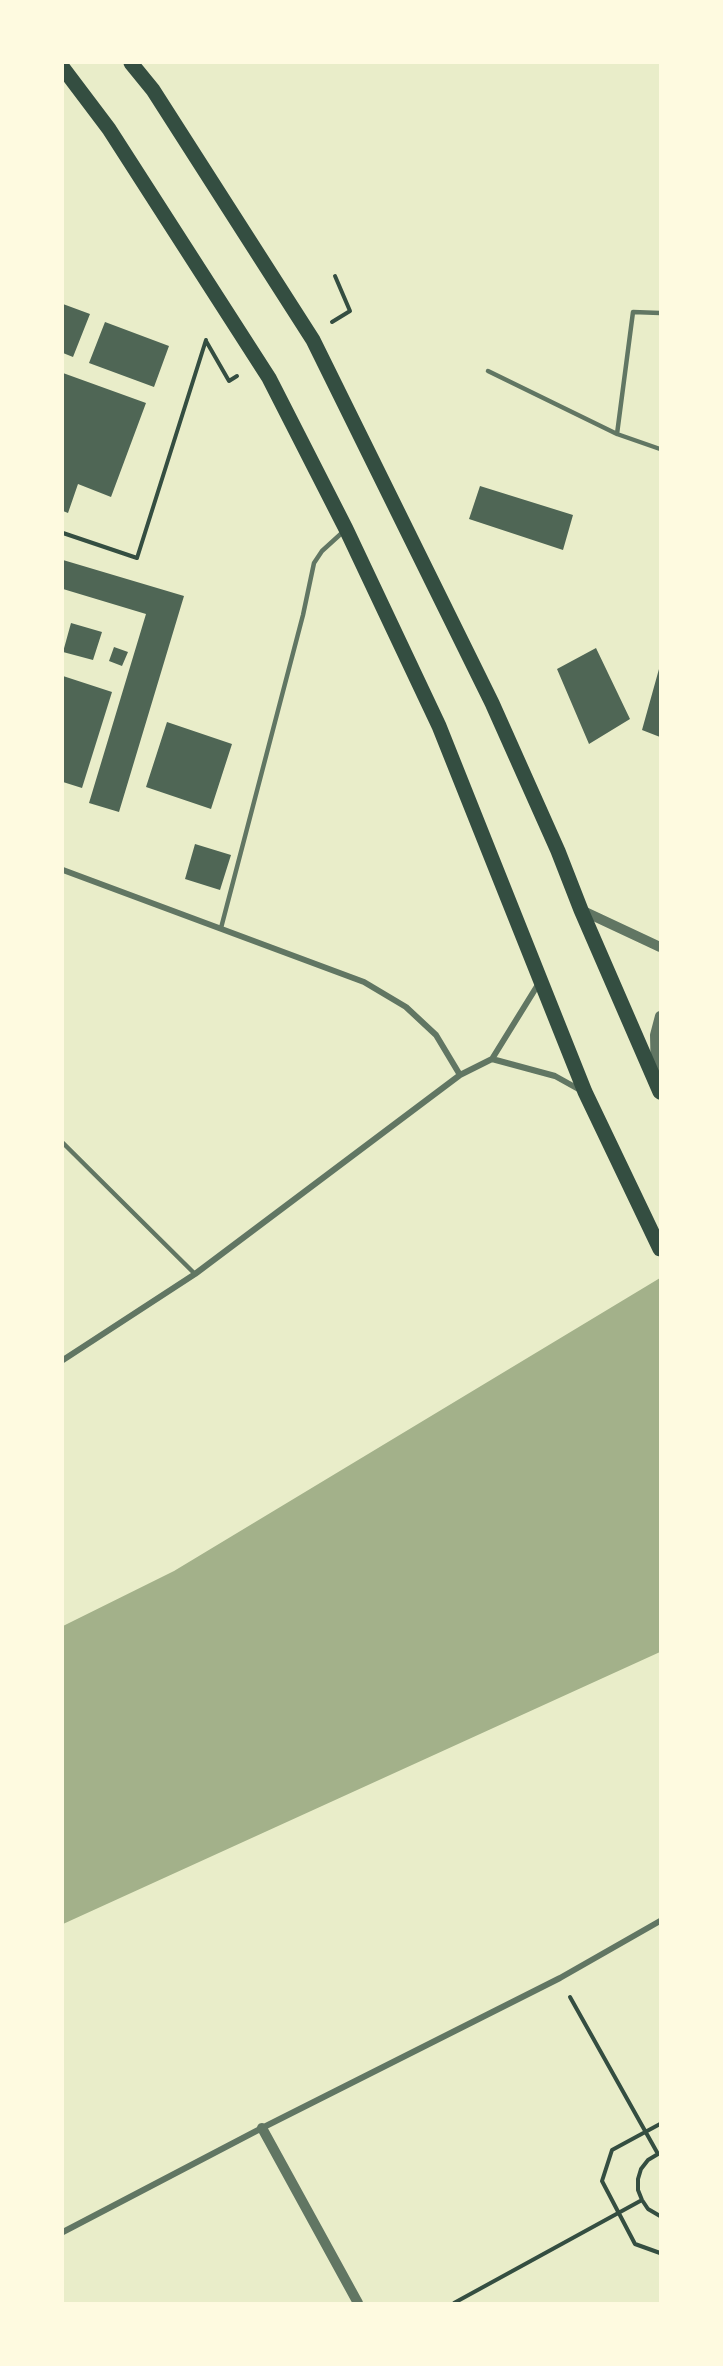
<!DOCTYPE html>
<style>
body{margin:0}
#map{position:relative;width:723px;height:2366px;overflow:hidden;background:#e9edc9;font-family:"Fira Sans Condensed",sans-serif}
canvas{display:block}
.frame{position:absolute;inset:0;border:64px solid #fefae0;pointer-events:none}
</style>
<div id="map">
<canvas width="723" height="2366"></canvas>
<div class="frame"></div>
</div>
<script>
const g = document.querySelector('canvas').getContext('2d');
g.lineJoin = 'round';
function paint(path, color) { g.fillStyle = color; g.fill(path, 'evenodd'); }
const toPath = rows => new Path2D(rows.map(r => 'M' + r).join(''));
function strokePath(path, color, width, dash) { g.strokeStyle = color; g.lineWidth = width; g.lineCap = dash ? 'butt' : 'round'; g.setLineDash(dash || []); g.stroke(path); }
const water = toPath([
 [660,1278,660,1652,63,1924,63,1626,174,1571]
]);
const building = toPath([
 [63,304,90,314,73,357,63,353],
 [105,322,169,346,154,387,89,363],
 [63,373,146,403,111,497,78,484,68,513,63,511],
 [480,486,573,515,563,550,469,519],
 [63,560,184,596,119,812,89,803,146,614,63,589],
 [71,623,102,632,93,660,63,652],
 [114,647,128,652,122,666,109,661],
 [596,648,630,719,589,744,557,669],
 [659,669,660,669,660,737,642,730],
 [63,676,112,692,82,788,63,782],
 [167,722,232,744,211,809,146,787],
 [195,844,231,855,220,890,185,879]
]);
const path = toPath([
 [332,322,350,311,335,276],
 [206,341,229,381,237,376],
 [63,533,137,558,206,340],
 [570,1997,658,2154],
 [660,2124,612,2150,602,2181,635,2244,660,2253],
 [658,2154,648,2160,641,2169,638,2179,638,2190,642,2200,648,2209,660,2216],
 [454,2303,642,2200]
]);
const service = toPath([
 [660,313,633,312,617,434,660,449],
 [488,371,617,434],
 [221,928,303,615,314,563,322,551,344,531],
 [63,1143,195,1274]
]);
const minor = toPath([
 [63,870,364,982,406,1007,436,1035,460,1075],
 [539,983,492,1059,555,1076,582,1091],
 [63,1360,195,1274,460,1075,492,1059],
 [63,2232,262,2128,560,1978,660,1921]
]);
const tertiary = toPath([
 [581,910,660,947],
 [656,1075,655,1035,660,1016],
 [262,2128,358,2303]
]);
const primary = toPath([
 [131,63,153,90,313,340,492,703,558,851,581,910,660,1092],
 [63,68,109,129,269,378,346,529,439,726,585,1092,660,1249]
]);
paint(water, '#a3b18a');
paint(building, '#4f6655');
strokePath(path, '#344e41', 4);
strokePath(service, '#617663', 4.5);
strokePath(minor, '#617663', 6);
strokePath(tertiary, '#617663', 10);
strokePath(primary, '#344e41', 15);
</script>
